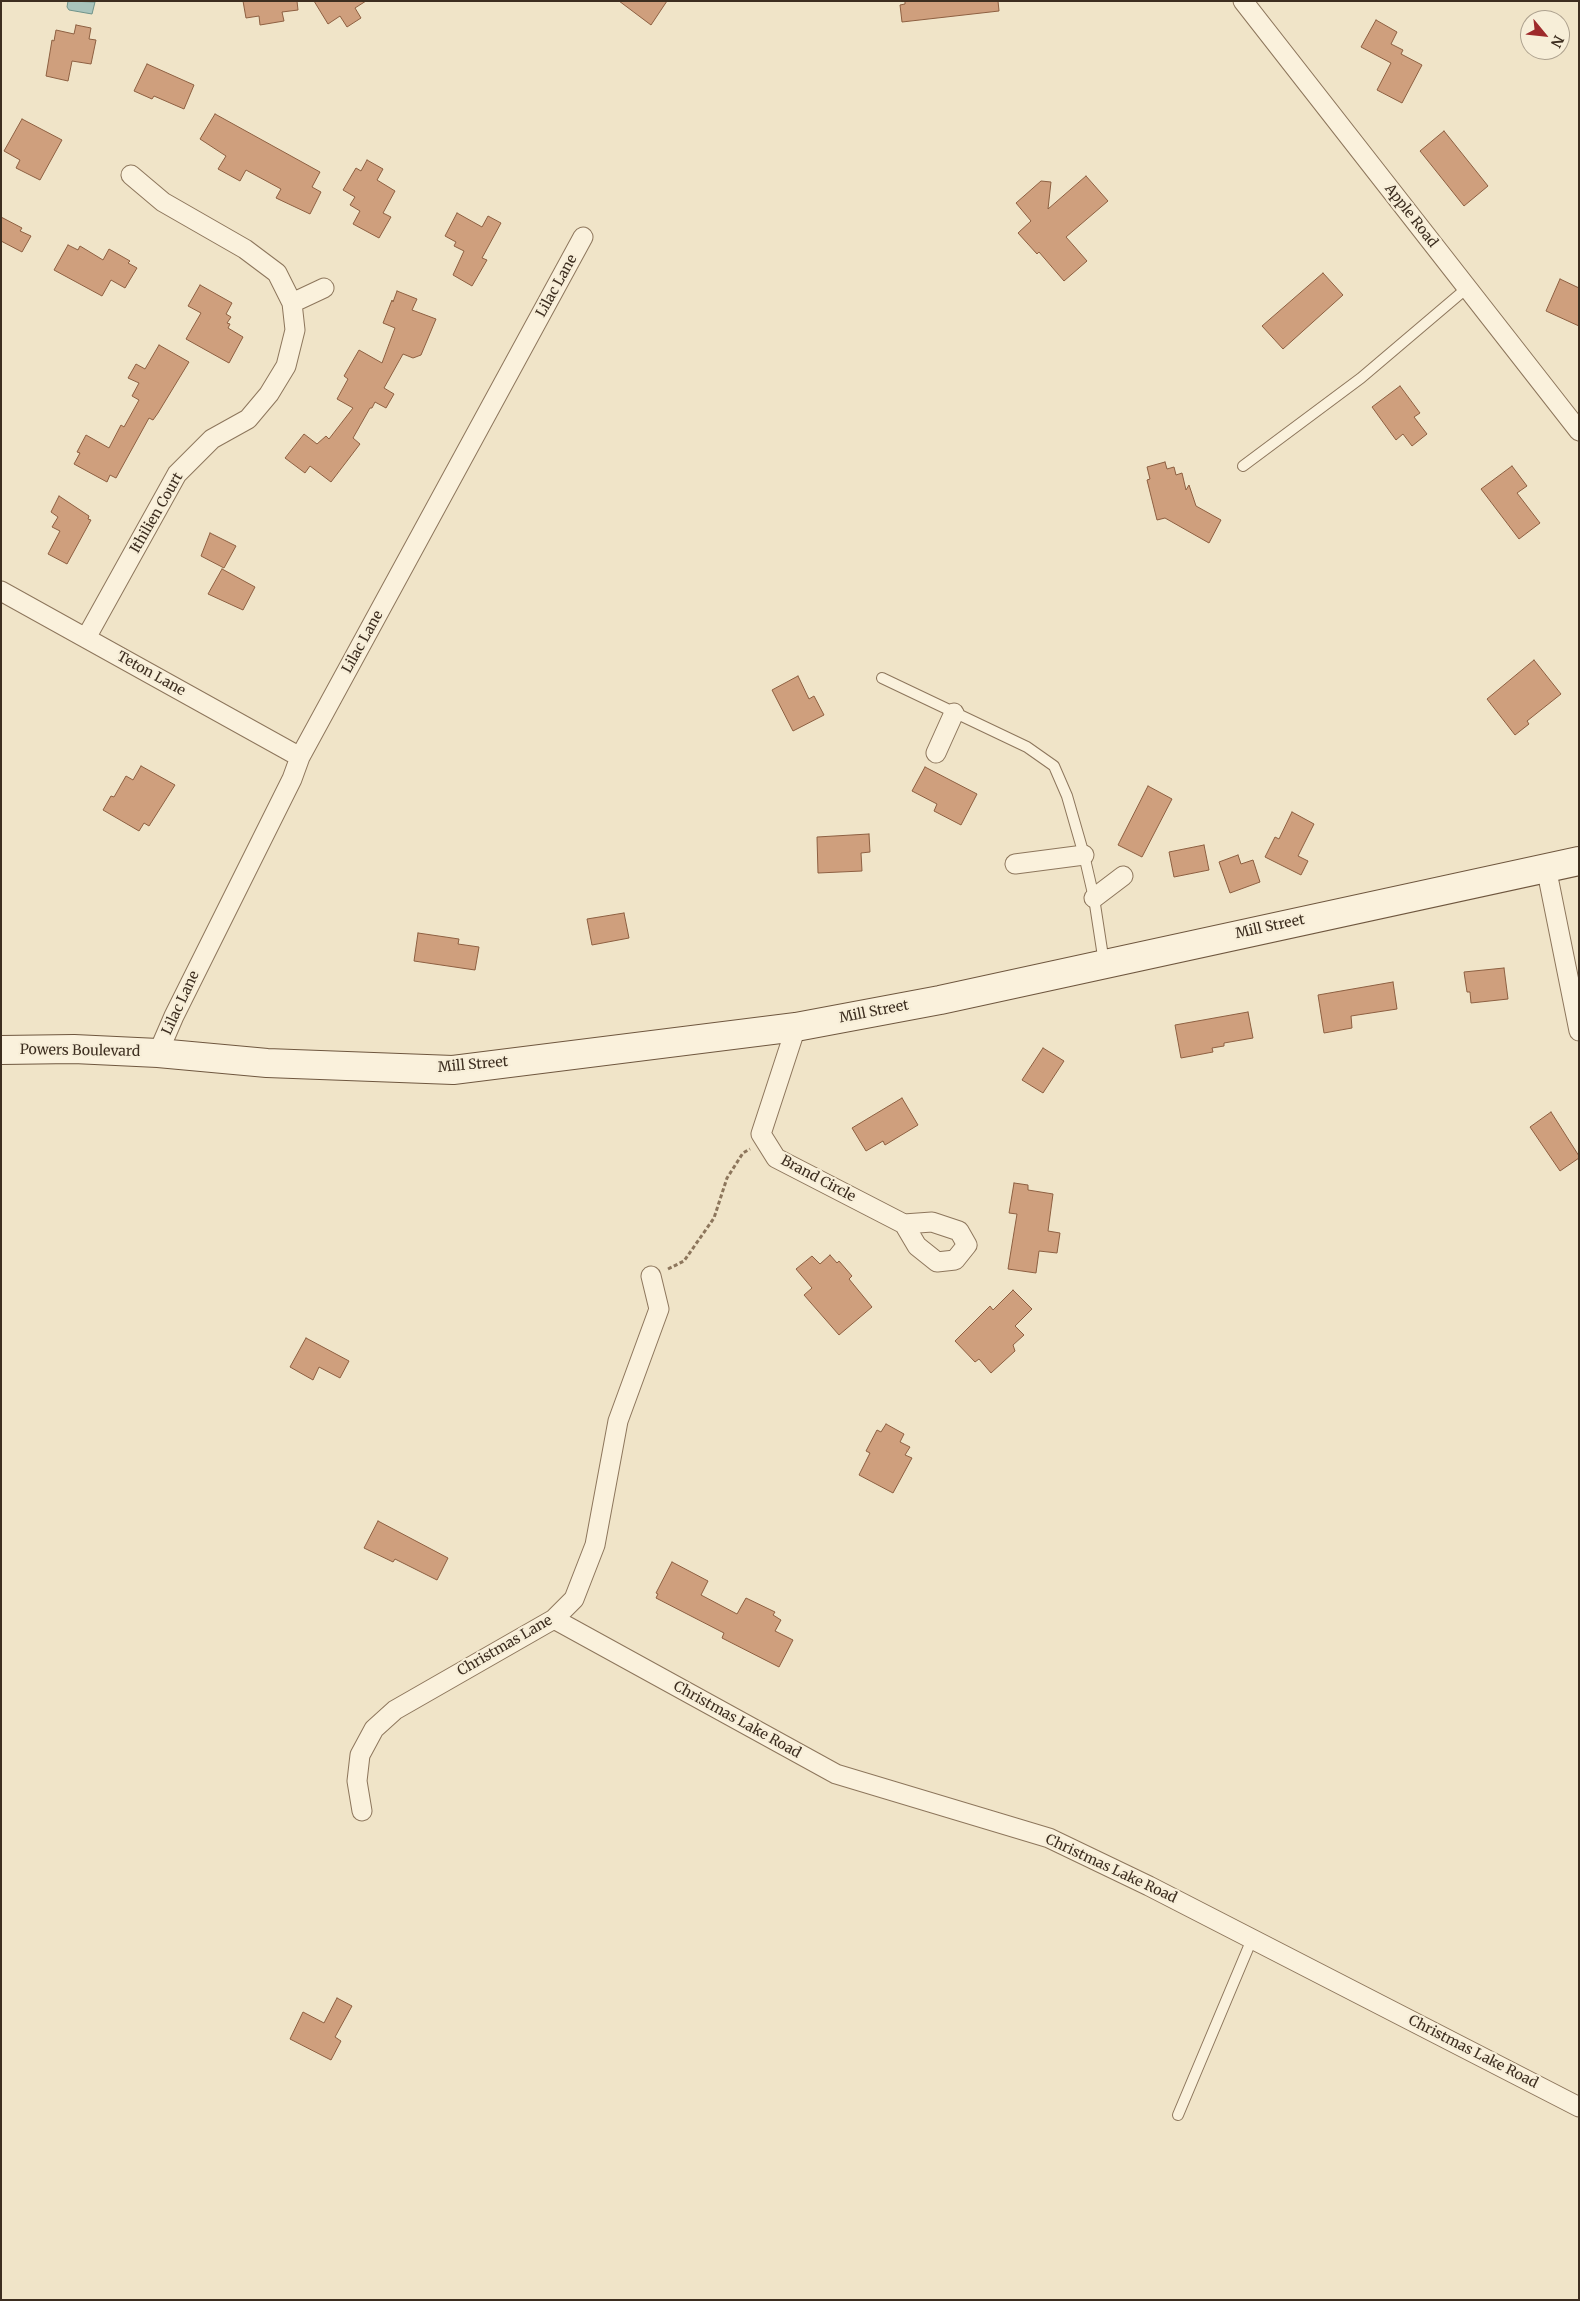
<!DOCTYPE html>
<style>
body{margin:0}
#map{position:relative;width:1580px;height:2301px;overflow:hidden;background:#f0e4c8;font-family:Merriweather,serif}
canvas{display:block}
.frame{position:absolute;inset:0;border:2px solid #3d2e20;pointer-events:none}
.north{position:absolute;left:1520px;top:10px;width:50px;height:50px;box-sizing:border-box;background:#f7eed8;border:1px solid #ada18e;border-radius:50%;rotate:118deg;font-size:14px;font-weight:700;line-height:20px;text-align:center;color:#3d2e20}
.north::after{content:'';display:block;margin:auto;width:18px;height:22px;background:#9e2a2b;clip-path:polygon(50% 0,100% 100%,50% 72%,0 100%)}
</style>
<div id="map">
<canvas width="1580" height="2301"></canvas>
<div class="frame"></div>
<div class="north">N</div>
</div>
<script>
const g = document.querySelector('canvas').getContext('2d');
g.lineJoin = 'round';
function paint(path, color) { g.fillStyle = color; g.fill(path, 'evenodd'); }
const toPath = rows => new Path2D(rows.map(r => 'M' + r).join(''));
function strokePath(path, color, width, dash) { g.strokeStyle = color; g.lineWidth = width; g.lineCap = dash ? 'butt' : 'round'; g.setLineDash(dash || []); g.stroke(path); }
function drawText(font, color, halo, rows, align = 'center') {
  g.font = font + ' Merriweather,serif'; g.lineWidth = 4.5; g.setLineDash([]); g.textBaseline = 'middle'; g.strokeStyle = halo; g.fillStyle = color; for (const [text, x, y, turn = 0] of rows) {
    g.save(); g.translate(x, y); g.rotate((+turn || 0) * Math.PI / 180); g.textAlign = isNaN(turn) ? turn : align; if (halo) g.strokeText(text, 0, 0); g.fillText(text, 0, 0); g.restore();
  }
}
const water = toPath([
 [68,1,95,2,92,14,69,10,67,7,68,1]
]);
const building = toPath([
 [243,1,297,1,298,10,282,12,284,21,260,25,259,16,246,18,243,1],
 [314,1,366,1,355,8,361,18,347,27,340,16,328,24,314,1],
 [619,1,667,1,651,25,619,1],
 [905,1,998,1,999,11,902,22,900,5,905,4,905,1],
 [1376,20,1397,32,1391,44,1403,50,1401,54,1422,65,1402,103,1377,90,1391,63,1361,47,1376,20],
 [76,25,91,28,89,39,96,40,91,64,72,61,68,81,46,76,52,40,54,41,56,30,74,34,76,25],
 [147,64,194,85,184,109,154,96,152,99,134,91,147,64],
 [215,114,320,172,312,187,321,192,310,214,276,198,281,189,246,170,240,181,218,169,226,156,200,139,215,114],
 [22,119,62,140,40,180,16,168,20,160,4,151,22,119],
 [1444,131,1488,186,1464,206,1420,151,1444,131],
 [367,160,383,169,377,180,395,191,383,213,391,217,379,238,353,224,360,211,350,205,355,197,343,190,356,168,361,171,367,160],
 [1086,176,1108,201,1066,237,1087,261,1064,281,1039,252,1037,254,1018,233,1031,221,1016,203,1041,181,1051,182,1048,209,1086,176],
 [457,213,482,227,488,216,501,223,482,258,487,260,472,286,453,275,464,251,454,246,456,242,445,236,457,213],
 [1,217,22,228,20,231,31,236,22,252,1,241,1,217],
 [68,245,78,250,80,246,103,260,109,249,130,261,128,263,137,268,125,288,111,280,102,296,54,270,68,245],
 [1323,273,1343,295,1283,349,1262,326,1323,273],
 [1560,279,1579,288,1579,326,1546,311,1560,279],
 [200,285,232,303,226,314,231,317,227,323,230,324,228,328,243,337,229,363,186,339,201,313,188,306,200,285],
 [397,291,417,299,412,310,436,319,421,355,413,358,403,354,384,388,394,394,386,408,375,402,372,408,370,408,353,438,360,444,331,482,310,466,305,473,285,458,304,434,317,444,326,436,329,439,353,408,337,399,348,379,344,376,359,350,382,363,395,328,383,323,392,300,393,302,397,291],
 [159,345,189,362,158,413,153,420,149,418,116,478,110,475,107,482,74,464,80,453,77,452,86,435,109,448,121,425,124,427,139,400,132,396,139,383,128,378,136,364,145,369,159,345],
 [1400,386,1420,413,1414,417,1427,434,1412,446,1403,434,1396,440,1372,407,1400,386],
 [1165,462,1167,469,1174,467,1176,475,1182,473,1186,490,1189,485,1196,506,1221,520,1209,543,1165,518,1157,520,1147,480,1150,479,1147,467,1165,462],
 [1512,466,1527,486,1517,493,1540,523,1519,539,1481,489,1512,466],
 [59,496,89,516,88,519,91,520,67,564,48,554,60,531,52,527,58,517,51,512,59,496],
 [210,533,236,546,224,568,201,556,210,533],
 [222,569,255,587,243,610,208,594,222,569],
 [1534,660,1561,694,1527,721,1529,724,1515,735,1487,699,1534,660],
 [798,676,809,699,814,696,824,715,793,731,772,690,798,676],
 [141,766,175,785,149,826,144,823,139,831,103,810,111,796,114,797,126,776,133,780,141,766],
 [925,767,977,794,961,825,934,811,937,804,912,791,925,767],
 [1148,786,1172,799,1142,857,1118,845,1148,786],
 [1292,812,1314,824,1298,856,1308,861,1301,875,1265,857,1275,837,1279,839,1292,812],
 [869,834,870,852,861,853,862,871,818,873,817,837,869,834],
 [1204,845,1209,870,1174,877,1169,852,1204,845],
 [1238,855,1241,864,1253,860,1260,882,1230,893,1219,862,1238,855],
 [624,913,629,938,592,945,587,919,624,913],
 [418,933,459,939,458,944,479,947,475,970,414,961,418,933],
 [1504,968,1508,999,1471,1003,1470,992,1467,992,1464,972,1504,968],
 [1393,982,1397,1009,1351,1016,1352,1028,1324,1033,1318,995,1393,982],
 [1248,1012,1253,1038,1224,1043,1224,1046,1212,1048,1213,1052,1181,1058,1175,1025,1248,1012],
 [1043,1048,1064,1061,1043,1093,1022,1080,1043,1048],
 [902,1098,918,1125,885,1145,883,1141,866,1151,852,1128,902,1098],
 [1551,1112,1579,1156,1579,1158,1560,1171,1530,1127,1551,1112],
 [1014,1183,1028,1185,1028,1190,1053,1194,1048,1231,1060,1233,1057,1253,1039,1251,1036,1273,1008,1269,1017,1214,1009,1213,1014,1183],
 [830,1255,837,1263,839,1261,852,1276,849,1279,872,1307,839,1335,804,1295,812,1288,796,1269,812,1256,820,1264,830,1255],
 [1013,1290,1032,1309,1015,1326,1024,1335,1013,1345,1015,1351,991,1373,979,1359,975,1362,955,1341,990,1306,993,1310,1013,1290],
 [306,1338,349,1361,340,1378,319,1367,313,1380,290,1367,306,1338],
 [886,1424,904,1434,900,1442,910,1447,905,1455,912,1458,893,1493,859,1475,870,1453,866,1451,877,1430,881,1432,886,1424],
 [378,1521,448,1558,437,1580,395,1559,393,1562,364,1548,378,1521],
 [672,1562,708,1581,701,1595,737,1614,746,1598,775,1612,773,1615,781,1620,775,1631,793,1640,779,1667,722,1638,724,1633,656,1598,658,1594,656,1593,672,1562],
 [337,1998,352,2006,335,2037,341,2041,331,2060,290,2039,303,2012,324,2023,337,1998]
]);
const path = toPath([
 [668,1269,684,1261,714,1218,727,1178,743,1153,750,1149]
]);
const lane = toPath([
 [1243,466,1361,378,1467,288],
 [882,678,1027,747,1054,766,1067,796,1084,855,1094,898,1104,963],
 [1178,2115,1252,1939]
]);
const street = toPath([
 [1243,1,1579,431],
 [292,303,324,288],
 [1,591,300,757],
 [86,638,177,474,212,439,248,419,269,394,286,366,295,330,292,303,277,273,245,249,163,202,131,175],
 [936,753,954,713],
 [1015,864,1084,855],
 [1546,867,1579,1031],
 [1094,898,1123,876],
 [796,1027,761,1134,776,1158,904,1224,932,1222,959,1231,967,1245,955,1260,937,1262,917,1246,904,1224],
 [158,1053,174,1016,292,779,300,757,583,237],
 [554,1619,836,1774,1049,1838,1149,1886,1579,2107],
 [362,1811,357,1781,360,1755,374,1729,395,1710,554,1619,574,1599,595,1545,618,1421,659,1309,651,1276]
]);
const secondary = toPath([
 [1,1050,74,1049,158,1053,267,1063,453,1070,796,1027,940,1000,1579,861]
]);
const streetNames = [
 ["Apple Road",1411,216,52],
 ["Lilac Lane",557,286,-61],
 ["Ithilien Court",157,513,-60],
 ["Lilac Lane",363,642,-61],
 ["Teton Lane",151,674,29],
 ["Mill Street",1270,927,-12],
 ["Lilac Lane",181,1003,-65],
 ["Mill Street",874,1012,-11],
 ["Powers Boulevard",80,1051,1],
 ["Mill Street",473,1065,-5],
 ["Brand Circle",818,1179,28],
 ["Christmas Lane",505,1646,-30],
 ["Christmas Lake Road",737,1720,29],
 ["Christmas Lake Road",1111,1869,25],
 ["Christmas Lake Road",1473,2052,27]
];
paint(water, '#a9c4bc');
strokePath(water, '#6f938a', 1);
paint(building, '#cf9f7d');
strokePath(building, '#8d5f41', 1);
strokePath(lane, '#8d765c', 12);
strokePath(street, '#8d765c', 21);
strokePath(secondary, '#6f573f', 30);
strokePath(path, '#8d765c', 3, [4, 2.5]);
strokePath(lane, '#faf1dc', 10);
strokePath(street, '#faf1dc', 19);
strokePath(secondary, '#faf1dc', 28);
drawText('14px', '#3d2e20', '#f7eed8', streetNames);
</script>
